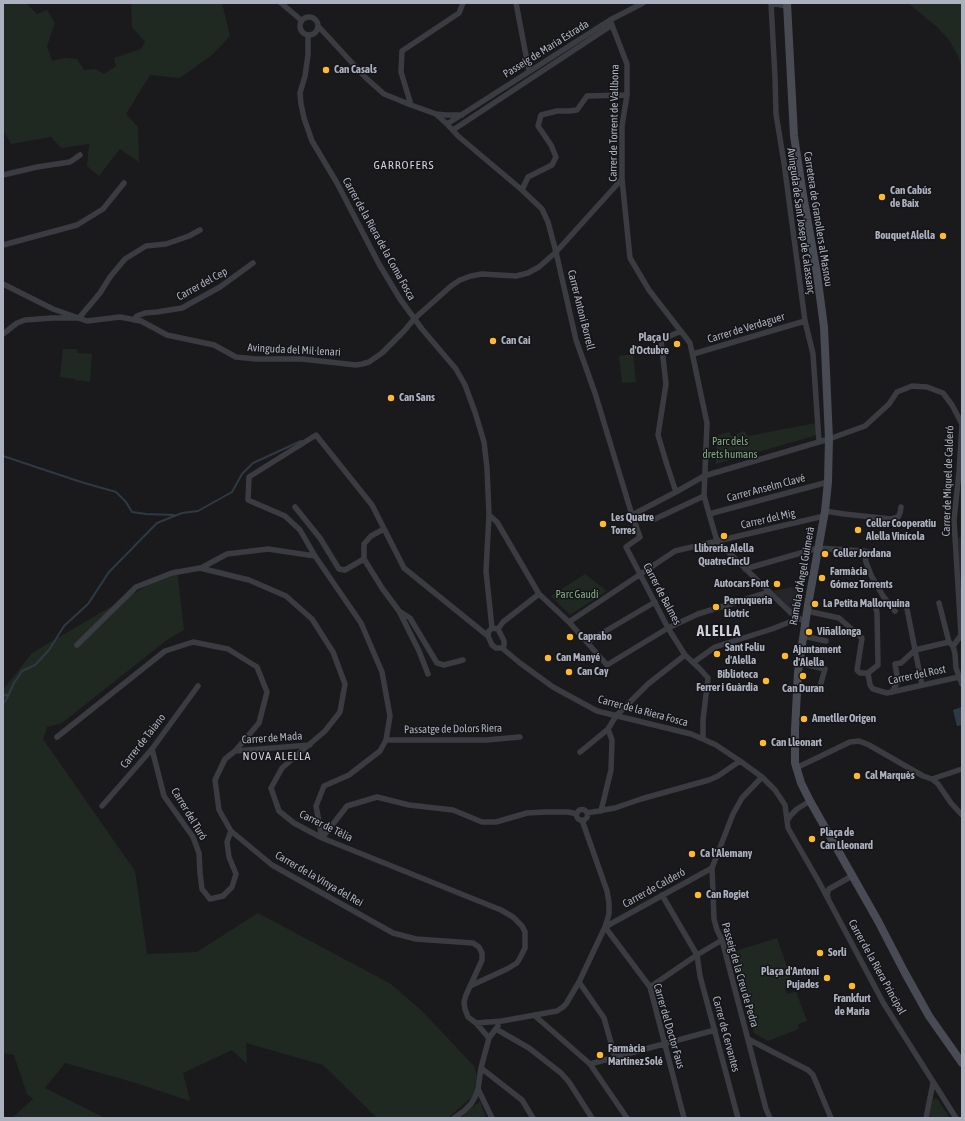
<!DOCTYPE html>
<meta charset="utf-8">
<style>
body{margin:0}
#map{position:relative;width:965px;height:1121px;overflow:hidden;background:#1a1a1d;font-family:"Asap Condensed",sans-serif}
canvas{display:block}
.frame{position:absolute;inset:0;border:4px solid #abb1be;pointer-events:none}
</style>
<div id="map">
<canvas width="965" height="1121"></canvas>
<div class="frame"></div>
</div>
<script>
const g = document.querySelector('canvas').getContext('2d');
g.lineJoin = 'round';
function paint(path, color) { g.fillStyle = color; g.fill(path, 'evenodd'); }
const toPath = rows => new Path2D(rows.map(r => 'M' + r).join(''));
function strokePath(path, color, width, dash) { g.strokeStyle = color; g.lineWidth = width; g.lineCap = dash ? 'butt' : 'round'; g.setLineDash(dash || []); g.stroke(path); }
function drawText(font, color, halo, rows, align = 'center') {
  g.font = font + ' "Asap Condensed",sans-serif'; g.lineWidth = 3; g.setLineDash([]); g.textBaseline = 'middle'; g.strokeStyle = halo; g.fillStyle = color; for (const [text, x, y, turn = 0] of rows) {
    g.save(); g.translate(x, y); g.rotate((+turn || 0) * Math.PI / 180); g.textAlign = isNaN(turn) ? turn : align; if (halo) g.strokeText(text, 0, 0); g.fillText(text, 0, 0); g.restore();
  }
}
const built = toPath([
 [962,536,962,626,958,538],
 [792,587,797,610,793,611,773,591]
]);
const green = toPath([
 [3,3,26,3,37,14,47,10,55,23,47,46,52,61,65,58,77,59,84,70,96,69,104,74,116,66,114,58,141,49,145,42,132,27,131,3,222,3,230,36,212,55,180,78,150,75,126,114,138,127,139,162,120,149,99,176,87,166,89,144,61,148,51,137,11,144,3,130],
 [908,3,962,3,962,68,958,56,949,40,937,27],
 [63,349,77,349,77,353,92,354,90,382,75,380,75,379,60,377],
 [633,354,636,382,622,383,619,356],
 [816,423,817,435,716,464,717,436,729,432,732,436,744,431,748,436],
 [177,568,184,630,168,639,62,723,47,727,43,739,135,871,147,954,197,952,258,913,391,984,422,1011,474,1066,477,1076,473,1096,448,1118,377,1118,323,1065,246,1043,247,1064,232,1050,183,1073,190,1101,136,1083,65,1063,45,1088,105,1118,12,1118,33,1099,27,1094,14,1055,3,1053,3,690,32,653],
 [585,574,607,591,570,615,551,596],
 [804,584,800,610,797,610,792,587],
 [777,938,794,986,785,989,787,994,796,992,807,1021,798,1024,799,1029,768,1041,754,1033,737,966,733,956,735,954,734,952,736,951],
 [936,1098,938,1100,950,1118,929,1118,932,1102,934,1099],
 [480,1101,486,1118,460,1118,464,1115]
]);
const water = toPath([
 [962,707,962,725,957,726,953,710]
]);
const stream = toPath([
 [3,456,81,482,116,492,126,502,132,512,146,514,174,515],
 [3,696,9,694],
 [3,703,6,700,14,683,22,671,35,665,49,650,64,626,88,604,109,572,157,523,182,513,198,511,232,492,242,474,253,463,301,441]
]);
const street = toPath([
 [281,3,301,20],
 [516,3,529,71],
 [770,3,787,6],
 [771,3,775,77,776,114,784,163,805,321,813,354,819,442],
 '300 26a9 9 0 1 1 18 0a9 9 0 1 1-18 0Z',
 [610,20,627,64,627,95,622,126,622,179,630,258,649,290,690,343,707,423,704,496,717,541,791,613,805,622],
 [319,27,366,78,384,94,411,105,436,114,447,124,458,136,522,190,542,209,548,222,556,252,576,340,595,393,632,515,640,537,626,547,668,628,685,655,700,669,708,678,703,720,703,739],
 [308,35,308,55,305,76,300,93,301,104,304,118,312,141,337,183,379,264,400,299,422,329,456,369,465,385,475,412,484,442,487,468,489,515,486,571,492,628],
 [411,105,401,72,402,51,459,13,463,3],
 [436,114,446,115,462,115],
 [447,124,610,20,643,3],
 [453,130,612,25],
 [3,175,37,167,70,162,80,155],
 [522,190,528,177,552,165,556,157,551,145,538,126,541,115,557,111,569,111,577,110,587,96,627,95],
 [3,245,77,225,103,209,124,183],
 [3,284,53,309,87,321,120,317,141,321,167,335,214,345,236,357,256,359,302,359,356,365,362,364,369,362,382,353,404,331,414,319,451,286,460,280,471,276,482,274,516,276,528,273,539,267,556,252,622,179],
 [134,320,137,316,145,313,157,312,182,308,220,287,253,263],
 [3,334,17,323,25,320,52,318,79,318,100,293,110,277,125,259,146,246,166,244,189,236,200,230],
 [693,354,805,321],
 [676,492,667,465,658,435,666,384,661,340,681,331],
 [295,507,320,538,339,569,345,570,364,559,382,588,399,611,419,651,428,674],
 [825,511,844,514,891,519,898,517,900,513,901,507],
 [709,514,828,482],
 [489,515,497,522,539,594,569,622,607,665,668,628,698,614,769,592],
 [632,515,676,492,704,476,829,439,865,426,889,404,897,392,912,386,927,387,943,393,952,405,962,424,959,472,954,520,961,635],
 [655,519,704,496],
 [864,551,879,554],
 [315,556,300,530,285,516,248,500,249,477,316,435,372,505,404,568,488,636],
 [364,559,364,544,371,536,384,529],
 [201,568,227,554,268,549,315,556,361,623,382,672,390,716,386,740,380,751,349,775,324,786,316,806,322,838,347,806,377,797,409,805,453,810,482,822,496,822,527,813,545,812,568,812,577,814],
 [745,569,818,548,864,551,866,562,871,575,883,596,895,611],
 [939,603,949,642],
 [875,605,877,613,878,665,868,673,870,685,873,689,887,693,959,677],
 [907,609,922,685],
 [399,611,410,618,437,663,444,665,463,660],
 [807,611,839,618,862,638,857,670,860,673,868,673],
 [569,622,675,551,824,516],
 [492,628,498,629,504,641,504,646,502,648,496,648,492,645,488,636,489,631,492,628],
 [498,629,503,622,539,594],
 [803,636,826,641],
 [587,642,655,602],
 [77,645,136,587,172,573,200,568,249,580,286,596,312,619,333,652,345,684,340,712,325,731,282,768,271,788,279,811,294,823,322,838,501,910,513,917,522,926,525,932,525,948,521,956,517,963,507,969,470,986],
 [953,646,955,654,956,668,962,684],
 [953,646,962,634],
 [502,648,520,663,553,687,597,711,691,734,703,739,716,745,740,761,762,777,775,790,785,805,788,828,819,882,884,1004,956,1118],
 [694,662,715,647,772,629,792,621,799,619],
 [799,663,825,669,821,683],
 [892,692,898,681,895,664,901,663,915,650,949,642,953,646],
 [57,737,165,651,193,642,228,649,257,667,267,692,259,723,235,751,225,759,215,780,219,810,231,831,272,865,393,933,416,939,473,943,479,947,482,953,482,960,466,995,464,1002,465,1009,468,1017,476,1023,489,1038],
 [386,740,486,740,520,737],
 [152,749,164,796,193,837,199,853,200,873,202,889,210,899,223,896,232,887,236,874,229,857,227,842,231,831],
 [235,751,310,745],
 [580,752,608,729],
 [796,768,850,742,859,741,869,745,923,776,932,779,938,784,951,803,962,815],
 [762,777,742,798,733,814,712,868,714,919,717,930,722,940,766,1109,770,1118],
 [932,779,962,769],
 [102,806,152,749,198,686],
 '576.5 815a5.5 5.5 0 1 1 11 0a5.5 5.5 0 1 1-11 0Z',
 [601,811,611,770,612,740,608,729,616,716,648,684,685,655],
 [587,813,615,808,641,799,709,780,718,776,740,761],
 [787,821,791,815,797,809,810,801],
 [662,895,697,955,700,976,738,1118],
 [828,897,827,894,829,889,852,876],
 [605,927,650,987,684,1118],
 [605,927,712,868],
 [579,982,604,1018,615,1057],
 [650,987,697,955,722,940],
 [534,1015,590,1064,627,1118],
 [476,1023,502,1021,557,1011,563,1007,566,1004,579,982,605,927,609,914,609,903,607,891,582,820],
 [496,1029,529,1048,561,1073,569,1082,592,1118],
 [748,1039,808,1070,813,1075,831,1118],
 [590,1064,715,1030],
 [481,1068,522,1100,533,1118],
 [478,1089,492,1118],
 [454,1118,464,1111,471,1104,475,1097,478,1089,481,1068,489,1038,498,1026],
 [926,1118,933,1083]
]);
const secondary = toPath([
 [787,3,794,136,803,195,817,274,824,327,829,439,828,482,825,511,808,605,798,672,795,730,795,763,801,783,810,801,878,921,905,973,929,1016,962,1063]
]);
const markers = [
 [326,70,4,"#ffb930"],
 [882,197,4,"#ffb930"],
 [943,236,4,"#ffb930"],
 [493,341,4,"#ffb930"],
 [677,344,4,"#ffb930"],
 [391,398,4,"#ffb930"],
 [603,524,4,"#ffb930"],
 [858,530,4,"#ffb930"],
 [724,536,4,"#ffb930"],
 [825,554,4,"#ffb930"],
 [822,578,4,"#ffb930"],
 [777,584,4,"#ffb930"],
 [815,604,4,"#ffb930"],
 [716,607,4,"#ffb930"],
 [809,632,4,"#ffb930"],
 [570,637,4,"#ffb930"],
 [717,654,4,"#ffb930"],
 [785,656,4,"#ffb930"],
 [548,658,4,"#ffb930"],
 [569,672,4,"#ffb930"],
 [803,676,4,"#ffb930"],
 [766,681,4,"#ffb930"],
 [804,719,4,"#ffb930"],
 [763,743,4,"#ffb930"],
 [857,776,4,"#ffb930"],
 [812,839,4,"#ffb930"],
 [692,854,4,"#ffb930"],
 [698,895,4,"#ffb930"],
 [820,953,4,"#ffb930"],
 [827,978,4,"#ffb930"],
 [852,986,4,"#ffb930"],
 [600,1055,4,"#ffb930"]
];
const streetNames = [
 ["Passeig de Maria Estrada",546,49,-32],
 ["Carrer de Torrent de Vallbona",614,123,-89],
 ["Carretera de Granollers al Masnou",818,219,81],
 ["Avinguda de Sant Josep de Calassanç",801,221,82],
 ["Carrer de la Riera de la Coma Fosca",379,239,61],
 ["Carrer del Cep",202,284,-29],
 ["Carrer Antoni Borrell",581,310,76],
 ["Carrer de Verdaguer",746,328,-17],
 ["Avinguda del Mil·lenari",294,350,3],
 ["Carrer de Miquel de Calderó",948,481,-88],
 ["Carrer Anselm Clavé",766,488,-15],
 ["Carrer del Mig",768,519,-13],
 ["Rambla d'Àngel Guimerà",802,576,-80],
 ["Carrer de Balmes",662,594,62],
 ["Carrer del Rost",917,675,-12],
 ["Carrer de la Riera Fosca",643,711,15],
 ["Passatge de Dolors Riera",453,729,-1],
 ["Carrer de Mada",272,738,-4],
 ["Carrer de Taiano",143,741,-52],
 ["Carrer del Turó",189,814,59],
 ["Carrer de Tèlia",326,826,26],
 ["Carrer de la Vinya del Rei",319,879,30],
 ["Carrer de Calderó",654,888,-29],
 ["Carrer de la Riera Principal",877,967,61],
 ["Passeig de la Creu de Pedra",740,975,74],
 ["Carrer del Doctor Faus",669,1026,74],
 ["Carrer de Cervantes",726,1034,75]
];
const poiNames = [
 ["Can Casals",334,70],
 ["Can Cabús",890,191],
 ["de Baix",890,204],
 ["Bouquet Alella",935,236,"right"],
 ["Plaça U",669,338,"right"],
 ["d'Octubre",669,351,"right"],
 ["Can Cai",501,341],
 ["Can Sans",399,398],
 ["Les Quatre",611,518],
 ["Torres",611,531],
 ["Celler Cooperatiu",866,524],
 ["Alella Vinícola",866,537],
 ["Llibreria Alella",724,549,"center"],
 ["QuatreCincU",724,562,"center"],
 ["Celler Jordana",833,554],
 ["Farmàcia",830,572],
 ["Gómez Torrents",830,585],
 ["Autocars Font",769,584,"right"],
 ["Perruqueria",724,601],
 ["Liotric",724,614],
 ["La Petita Mallorquina",823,604],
 ["Viñallonga",817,632],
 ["Caprabo",578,637],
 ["Sant Feliu",725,648],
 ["d'Alella",725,661],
 ["Ajuntament",793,650],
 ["d'Alella",793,663],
 ["Can Manyé",556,658],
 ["Can Cay",577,672],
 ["Biblioteca",758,675,"right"],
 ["Ferrer i Guàrdia",758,688,"right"],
 ["Can Duran",803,689,"center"],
 ["Ametller Origen",812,719],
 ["Can Lleonart",771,743],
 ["Cal Marquès",865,776],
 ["Plaça de",820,833],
 ["Can Lleonard",820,846],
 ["Ca l'Alemany",700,854],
 ["Can Rogiet",706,895],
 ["Sorli",828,953],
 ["Plaça d'Antoni",819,972,"right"],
 ["Pujades",819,985,"right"],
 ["Frankfurt",852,999,"center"],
 ["de Maria",852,1012,"center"],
 ["Farmàcia",608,1049],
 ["Martínez Solé",608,1062]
];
const parkNames = [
 ["Parc dels",730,442],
 ["drets humans",730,455],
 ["Parc Gaudí",577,595]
];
const neighbourhoodNames = [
 ["GARROFERS",404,165],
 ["NOVA ALELLA",277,756]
];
const districtNames = [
 ["ALELLA",719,631]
];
paint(built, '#26262a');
paint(green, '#1f2921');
paint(water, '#2e3a43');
strokePath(stream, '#2e3a43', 2);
strokePath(street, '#3b3c42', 5.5);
strokePath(secondary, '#484b53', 8);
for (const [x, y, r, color] of markers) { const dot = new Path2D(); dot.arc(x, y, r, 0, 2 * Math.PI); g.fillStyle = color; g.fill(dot); strokePath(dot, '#151518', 1.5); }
drawText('11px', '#abb1be', '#151518', streetNames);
drawText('bold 11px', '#abb1be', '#151518', poiNames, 'left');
drawText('11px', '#81aa83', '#151518', parkNames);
g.letterSpacing = '1px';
drawText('12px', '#cdd0d9', '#151518', neighbourhoodNames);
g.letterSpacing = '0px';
g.letterSpacing = '1px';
drawText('bold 15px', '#cdd0d9', '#151518', districtNames);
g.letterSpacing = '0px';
</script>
